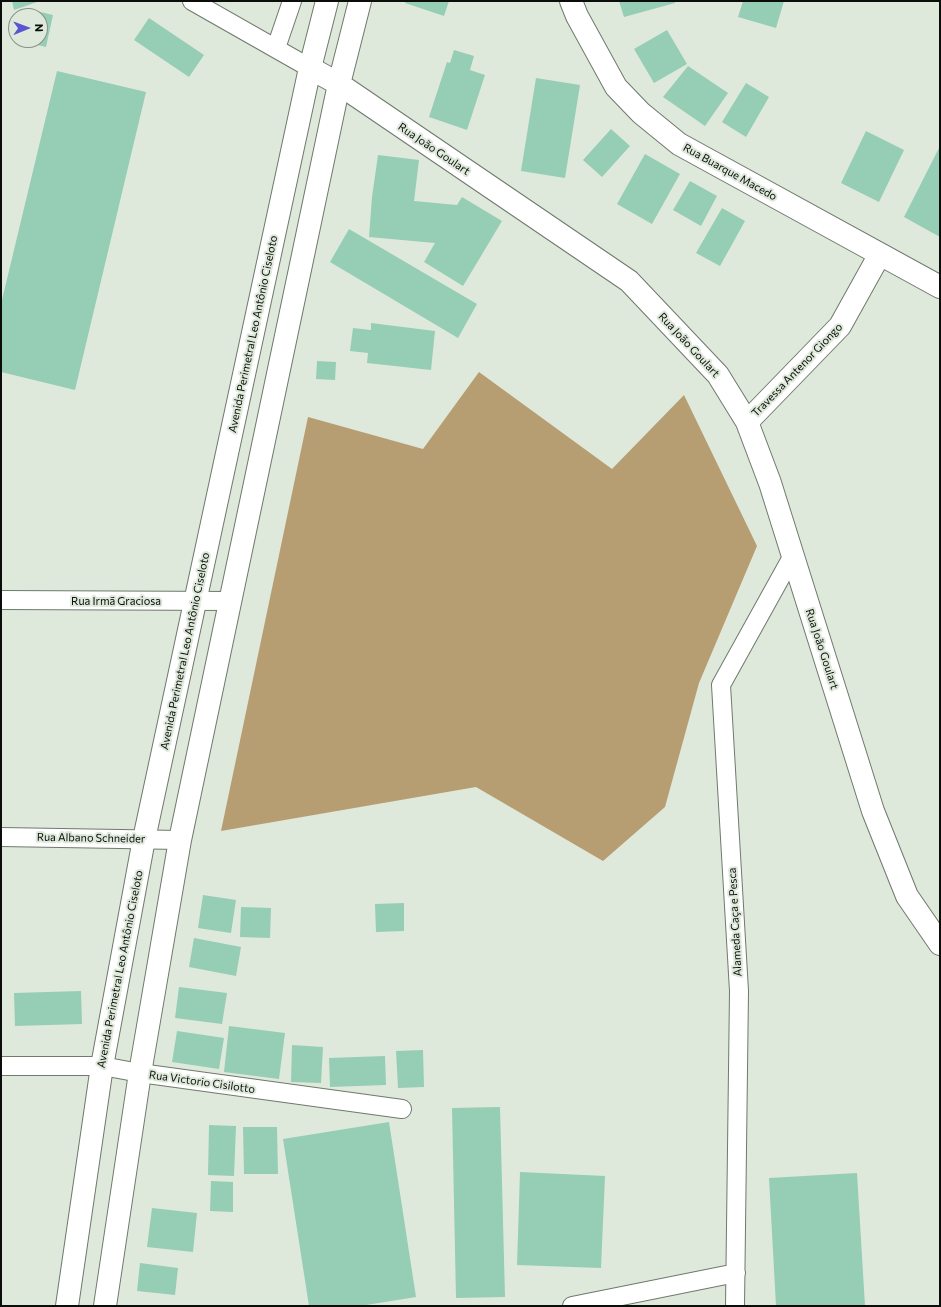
<!DOCTYPE html>
<meta charset="utf-8">
<style>
body{margin:0}
#map{position:relative;width:941px;height:1307px;overflow:hidden;background:#dee9db;font-family:Commissioner,sans-serif}
canvas{display:block}
.frame{position:absolute;inset:0;border:2px solid #0a0d09;pointer-events:none}
.north{position:absolute;left:8px;top:8px;width:40px;height:40px;box-sizing:border-box;background:#dee9db;border:1px solid #899187;border-radius:50%;rotate:89deg;font-size:11px;font-weight:700;line-height:16px;text-align:center;color:#0a0d09}
.north::after{content:'';display:block;margin:auto;width:14px;height:18px;background:#5857cf;clip-path:polygon(50% 0,100% 100%,50% 72%,0 100%)}
</style>
<div id="map">
<canvas width="941" height="1307"></canvas>
<div class="frame"></div>
<div class="north">N</div>
</div>
<script>
const g = document.querySelector('canvas').getContext('2d');
g.lineJoin = 'round';
function paint(path, color) { g.fillStyle = color; g.fill(path, 'evenodd'); }
const toPath = rows => new Path2D(rows.map(r => 'M' + r).join(''));
function strokePath(path, color, width, dash) { g.strokeStyle = color; g.lineWidth = width; g.lineCap = dash ? 'butt' : 'round'; g.setLineDash(dash || []); g.stroke(path); }
function drawText(font, color, halo, rows, align = 'center') {
  g.font = font + ' Commissioner,sans-serif'; g.lineWidth = 4; g.setLineDash([]); g.textBaseline = 'middle'; g.strokeStyle = halo; g.fillStyle = color; for (const [text, x, y, turn = 0] of rows) {
    g.save(); g.translate(x, y); g.rotate((+turn || 0) * Math.PI / 180); g.textAlign = isNaN(turn) ? turn : align; if (halo) g.strokeText(text, 0, 0); g.fillText(text, 0, 0); g.restore();
  }
}
const forest = toPath([
 [479,372,612,469,684,395,757,546,699,683,665,807,603,861,476,787,221,831,308,417,423,449]
]);
const building = toPath([
 [12,1,40,1,14,10],
 [406,1,449,1,444,16,405,3],
 [619,1,675,1,675,3,624,17],
 [743,1,784,1,776,28,738,17],
 [32,10,53,15,46,47,25,42,26,40,40,40,40,16,31,16],
 [149,18,204,55,189,77,134,40],
 [667,30,687,64,654,83,634,49],
 [454,50,474,56,470,70,485,75,467,130,429,117,447,62,450,63],
 [688,66,728,93,705,126,663,97],
 [57,71,146,92,75,390,1,372,1,304],
 [536,78,580,85,565,178,521,171],
 [746,83,769,97,746,137,722,122],
 [611,129,630,146,602,177,583,160],
 [866,131,904,150,879,202,841,183],
 [940,146,940,237,904,217],
 [645,154,680,174,652,224,617,204],
 [378,155,419,160,414,201,457,205,462,197,502,221,463,286,424,262,435,243,369,237,372,197],
 [690,181,717,196,701,226,673,210],
 [722,208,745,221,720,266,696,253],
 [349,229,477,304,458,338,330,262],
 [371,323,435,331,431,370,367,363,368,353,350,351,353,328,371,330],
 [317,361,336,362,335,380,316,379],
 [203,895,236,900,231,933,198,928],
 [404,903,404,931,376,932,375,904],
 [241,907,271,908,270,938,240,937],
 [194,938,241,947,236,976,189,967],
 [179,987,227,993,222,1024,175,1018],
 [81,991,82,1024,15,1026,14,993],
 [229,1026,285,1033,279,1079,224,1072],
 [177,1031,224,1038,219,1069,172,1062],
 [292,1045,323,1047,321,1083,291,1082],
 [423,1050,424,1087,398,1088,396,1051],
 [385,1056,386,1085,330,1087,329,1058],
 [500,1107,505,1297,456,1298,452,1108],
 [389,1122,416,1297,360,1306,309,1306,283,1139],
 [209,1125,236,1126,234,1176,208,1175],
 [243,1127,277,1127,278,1174,244,1174],
 [520,1172,605,1176,601,1268,517,1265],
 [857,1173,865,1306,776,1306,769,1178],
 [211,1181,233,1182,233,1212,210,1211],
 [152,1208,197,1213,193,1252,147,1247],
 [140,1263,178,1268,175,1295,137,1291]
]);
const street = toPath([
 [192,1,310,68],
 [276,48,292,1],
 [1,600,231,601],
 [1,837,180,840],
 [1,1066,102,1066,140,1073,402,1109],
 [572,1306,736,1273],
 [735,1306,739,991,721,685,792,557]
]);
const secondary = toPath([
 [571,1,577,16,616,87,641,113,679,144,940,287],
 [310,68,339,84,629,281,718,375,747,422,770,483,873,811,907,896,940,944],
 [747,422,840,326,880,254],
 [67,1306,102,1066,144,839,310,68,327,1],
 [105,1306,140,1073,180,840,339,84,360,1]
]);
const streetNames = [
 ["Rua João Goulart",434,149,34],
 ["Rua Buarque Macedo",730,172,29],
 ["Avenida Perimetral Leo Antônio Ciseloto",253,334,-78],
 ["Rua João Goulart",689,345,47],
 ["Travessa Antenor Giongo",797,370,-46],
 ["Rua Irmã Graciosa",116,601],
 ["Rua João Goulart",822,649,72],
 ["Avenida Perimetral Leo Antônio Ciseloto",185,651,-78],
 ["Rua Albano Schneider",91,838,1],
 ["Alameda Caça e Pesca",735,922,-93],
 ["Avenida Perimetral Leo Antônio Ciseloto",120,969,-79],
 ["Rua Victorio Cisilotto",202,1082,8]
];
paint(forest, '#b69e72');
paint(building, '#96cdb5');
strokePath(street, '#6f796c', 20);
strokePath(secondary, '#6f796c', 24);
strokePath(street, '#fff', 18);
strokePath(secondary, '#fff', 22);
drawText('11px', '#0a0d09', '#dee9db', streetNames);
</script>
